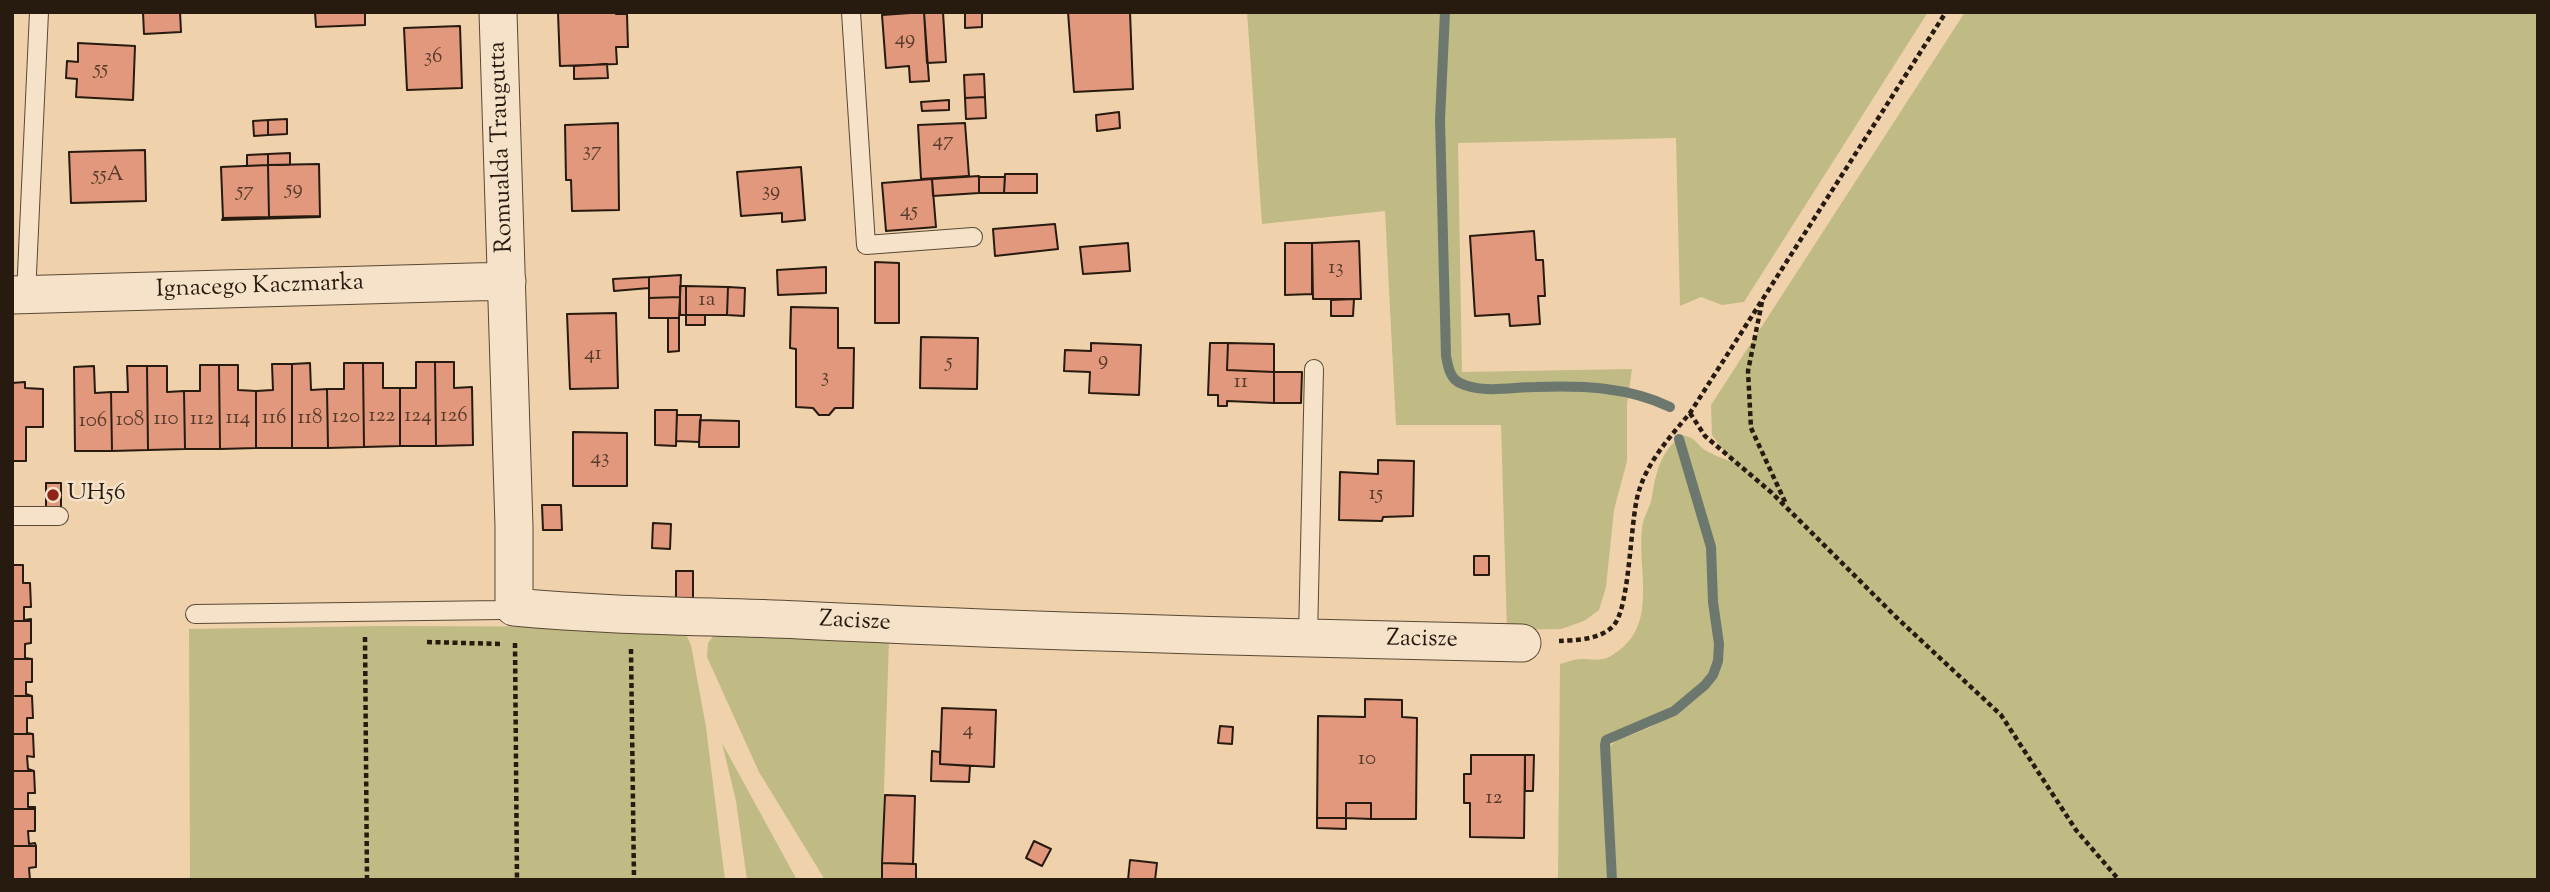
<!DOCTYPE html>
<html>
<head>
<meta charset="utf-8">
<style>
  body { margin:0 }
  #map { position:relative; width:2550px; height:892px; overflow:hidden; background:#efd2ac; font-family:"Sorts Mill Goudy",serif }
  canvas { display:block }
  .frame { position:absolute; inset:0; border:14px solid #271a0f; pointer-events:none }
</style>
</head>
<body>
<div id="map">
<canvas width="2550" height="892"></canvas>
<div class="frame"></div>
</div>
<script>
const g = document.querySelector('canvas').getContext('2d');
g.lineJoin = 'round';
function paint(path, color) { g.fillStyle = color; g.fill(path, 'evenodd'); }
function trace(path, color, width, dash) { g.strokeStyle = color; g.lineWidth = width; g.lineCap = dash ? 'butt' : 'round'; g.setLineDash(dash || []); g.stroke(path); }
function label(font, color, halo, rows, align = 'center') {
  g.font = font + ' "Sorts Mill Goudy",serif'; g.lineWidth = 5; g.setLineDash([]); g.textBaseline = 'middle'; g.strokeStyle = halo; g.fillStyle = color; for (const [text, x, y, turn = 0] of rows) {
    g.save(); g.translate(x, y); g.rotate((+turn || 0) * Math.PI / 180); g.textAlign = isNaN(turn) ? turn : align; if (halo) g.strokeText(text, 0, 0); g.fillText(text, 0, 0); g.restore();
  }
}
const green = new Path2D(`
  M1247 12H1928L1744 302 1722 305 1701 297 1680 306 1676 138 1458 143 1462 372 1632 369 1627 404V461L1614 510 1606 587 1599 610 1584 621 1561 629 1507 630 1501 425H1396L1385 211 1262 224Z
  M1965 12H2538V880H1617L1609 808V747L1616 741 1651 727 1688 705 1706 689 1717 676 1722 661 1723 642 1716 603 1714 547 1681 435C1696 437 1695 443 1705 450 1713 455 1724 459 1732 462L1712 435 1711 405Z
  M1677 440C1685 476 1703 510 1707 548 1710 565 1708 583 1710 601 1713 627 1723 654 1705 678 1682 710 1636 725 1601 739L1608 880H1558L1560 664C1567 662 1574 659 1581 659 1589 659 1599 661 1607 658 1661 631 1637 575 1642 528 1643 517 1650 508 1652 497 1655 477 1660 453 1677 440Z
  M379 626 660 627 685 632 691 645 706 727 725 880H190L189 629Z
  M724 634 889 641 881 880H825L759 772 707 657 708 643 714 635Z
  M722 743 797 880H747L736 801Z`);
const stream = new Path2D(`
  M1445 12 1440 120 1446 356C1448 366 1450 379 1460 383 1482 394 1512 387 1536 387 1580 385 1629 387 1670 407
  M1612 880 1605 745 1606 740 1674 711 1705 685 1713 675 1718 661 1719 644 1713 602 1711 547 1679 439`);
const building = new Path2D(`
  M143 12H180L181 32 144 34Z
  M315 12H365V25L316 27Z
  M616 12V14H627L628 47H616L617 64 560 66 558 13Z
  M924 12 929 81 910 82 909 66 886 68 882 15Z
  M924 12H943L946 62 927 63Z
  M965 12H982V27L965 28Z
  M1068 12H1130L1133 89 1074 92Z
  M460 26 462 88 407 90 404 28Z
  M78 43 135 46 133 100 76 97 77 79 66 78 67 61 78 62Z
  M607 64 608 78 574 79V66Z
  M984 74 985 97 965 98 964 75Z
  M985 97 986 118 966 119 965 98Z
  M949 100V110L922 111 921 102Z
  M1119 112 1120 128 1097 131 1096 115Z
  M287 119V134L268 135V120Z
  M268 120V135L254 136 253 121Z
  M618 123 619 210 572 211 571 180H566L565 125Z
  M965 123 969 176 921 179 918 125Z
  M145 150 146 201 71 203 69 152Z
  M290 153V165H268V154Z
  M268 154V165L247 166V155Z
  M319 164 320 216 269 217 268 165Z
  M268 165 269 217 223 218 221 167Z
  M801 167 805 220 782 222V213L741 216 737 172Z
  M1005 174H1037V193H1004Z
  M979 176V193L933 196 932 179Z
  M979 177H1005L1004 193H979Z
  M932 179 936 227 886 231 882 183Z
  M320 216V217L222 220 223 218Z
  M1055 224 1058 249 995 256 993 229Z
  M1534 231 1536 260H1543L1545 296H1538L1540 324 1510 326 1509 314 1475 316 1470 236Z
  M1359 241 1361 299H1313L1312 243Z
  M1128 243 1130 271 1083 274 1080 247Z
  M1285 243H1312V294L1285 295Z
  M875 262 899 263V323H875Z
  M826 267V293L778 295 777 270Z
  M681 275 680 297 649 298V277Z
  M649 277V288L614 291 613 279Z
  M680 286H686V315H680Z
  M686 286 728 287 727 315H686Z
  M728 287 745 288 744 316 727 315Z
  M680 297 679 318H649V298Z
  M1354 299 1353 316H1331V300Z
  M791 307 838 308V348H854L853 408H835L829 415H819L813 408 796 407V349L790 348Z
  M616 313 618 388 570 389 567 314Z
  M686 315H705V325H686Z
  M668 318H679V351L668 352Z
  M921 337 978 338 977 389 920 388Z
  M1091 343 1141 345 1139 395 1089 393 1090 372 1064 371 1065 350 1091 351Z
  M1210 343H1228L1227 370 1274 372V403L1227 401V406H1218V395H1208Z
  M1228 343 1274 344V372L1227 370Z
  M416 362H435L436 446H400V388H416Z
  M435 362H454V388L472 387 473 445 436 446Z
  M310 363 311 390 327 389 328 448H292V364Z
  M344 363H363L364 447 328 448 327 389H344Z
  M363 363H383V388H400V446L364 447Z
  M272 364H292V448H256V391L273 390Z
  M200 365H219L220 449H185L184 391H200Z
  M219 365H238V390L256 391V448L220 449Z
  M94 366 95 393 111 392 112 451H75L74 367Z
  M127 366H147L148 450 112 451 111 392H128Z
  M147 366H167V392L184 391 185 449 148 450Z
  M1274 372H1302L1301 403H1274Z
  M25 382V388L43 389V427H26V461H12V383Z
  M655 410H677L676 446 655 445Z
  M677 415H701L699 442 676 441Z
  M700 420 739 421V447H699Z
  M573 432 627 433V486H573Z
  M1378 460 1414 461 1413 516 1383 517 1382 521 1339 520 1340 472 1378 474Z
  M46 483H61V507H46Z
  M542 505H561L562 530H543Z
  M653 523 671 524 670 549 652 548Z
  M1474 556H1489V575H1474Z
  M12 565H23V583H30L31 607H24V620L31 619V621H12Z
  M676 571H693V599L676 598Z
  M12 621H31V643L25 644V658L32 659H12Z
  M12 659H32V682H26V694L32 696H12Z
  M12 696H32L33 718H27V733L33 734H12Z
  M1365 699 1402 700V717L1417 718 1416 819H1371V803H1346V818H1317L1318 716 1365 717Z
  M942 708 996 710 994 767 940 764Z
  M1220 726 1233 727 1232 744 1218 743Z
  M12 734H33L34 757 27 756 28 769 34 771H12Z
  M932 751 940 752V764L970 766 969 782 931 781Z
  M1471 755H1525L1524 838 1470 837V803H1464V774H1471Z
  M1525 755H1534L1533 791H1525Z
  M12 771H34L35 793H28V807H35V809H12Z
  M885 795 915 796 913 864 882 863Z
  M1346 803H1371V819L1346 818Z
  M12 809H35V831H28L29 844 35 843 36 846H12Z
  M1317 818H1346V829L1317 828Z
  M1034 841 1051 849 1042 866 1026 858Z
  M12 846H36V867L29 868 30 880H12Z
  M1130 860 1157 863 1155 880H1128Z
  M882 863 916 864V880H882Z`);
const path = new Path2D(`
  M1762 302 1748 371 1751 428 1786 504
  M1690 413 1705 436 1772 493 1896 617 2001 715 2076 830 2119 880
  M365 637 367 880
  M1559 641C1576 640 1601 640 1614 625 1630 605 1630 524 1638 494 1647 462 1669 438 1690 413L1946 12
  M427 642 502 644
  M515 643 517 880
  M631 649 634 880`);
const service = new Path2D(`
  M851 12 866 245 973 237
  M26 295 39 12
  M12 516H59
  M195 614 502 610 514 607
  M1308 638 1314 369`);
const minor = new Path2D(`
  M498 12 514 527V607C609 616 704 616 799 620 1040 632 1281 638 1522 643
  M12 295 507 281`);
const markers = [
  [53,495,7,"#8f2418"]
];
const numberNames = [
  ["49",905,40],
  ["36",433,58],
  ["55",101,70],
  ["47",943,142],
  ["37",592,152],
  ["55A",108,176],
  ["59",294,190],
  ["57",245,192],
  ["39",771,192],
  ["45",909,212],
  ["13",1336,269],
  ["1a",707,301],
  ["41",593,355],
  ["9",1103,361],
  ["5",949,363],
  ["3",825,378],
  ["11",1241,383],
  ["122",382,417],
  ["124",418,417],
  ["126",454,417],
  ["120",346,418],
  ["114",238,419],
  ["116",274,419],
  ["118",310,419],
  ["110",166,420],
  ["112",202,420],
  ["108",130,421],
  ["106",93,422],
  ["43",600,459],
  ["15",1376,495],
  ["4",968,731],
  ["10",1367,760],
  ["12",1494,799]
];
const streetNames = [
  ["Romualda Traugutta",503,147,-92],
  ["Ignacego Kaczmarka",260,288,-2],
  ["Zacisze",855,623,3],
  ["Zacisze",1422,641,1]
];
const poiNames = [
  ["UH56",67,495]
];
paint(green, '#c0ba84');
trace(stream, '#6c786e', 10);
paint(building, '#e2987d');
trace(building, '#271a0f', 2);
trace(service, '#594836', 20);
trace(minor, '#594836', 39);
trace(path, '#271a0f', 4.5, [5, 3.5]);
trace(service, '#f5e2c9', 18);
trace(minor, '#f5e2c9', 37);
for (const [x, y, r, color] of markers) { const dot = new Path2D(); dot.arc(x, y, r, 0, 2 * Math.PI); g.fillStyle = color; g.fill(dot); trace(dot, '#f5e2c9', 2.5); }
label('21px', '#563a2a', null, numberNames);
label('24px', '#271a0f', '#f5e2c9', streetNames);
label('24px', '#271a0f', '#f5e2c9', poiNames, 'left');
</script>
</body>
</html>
